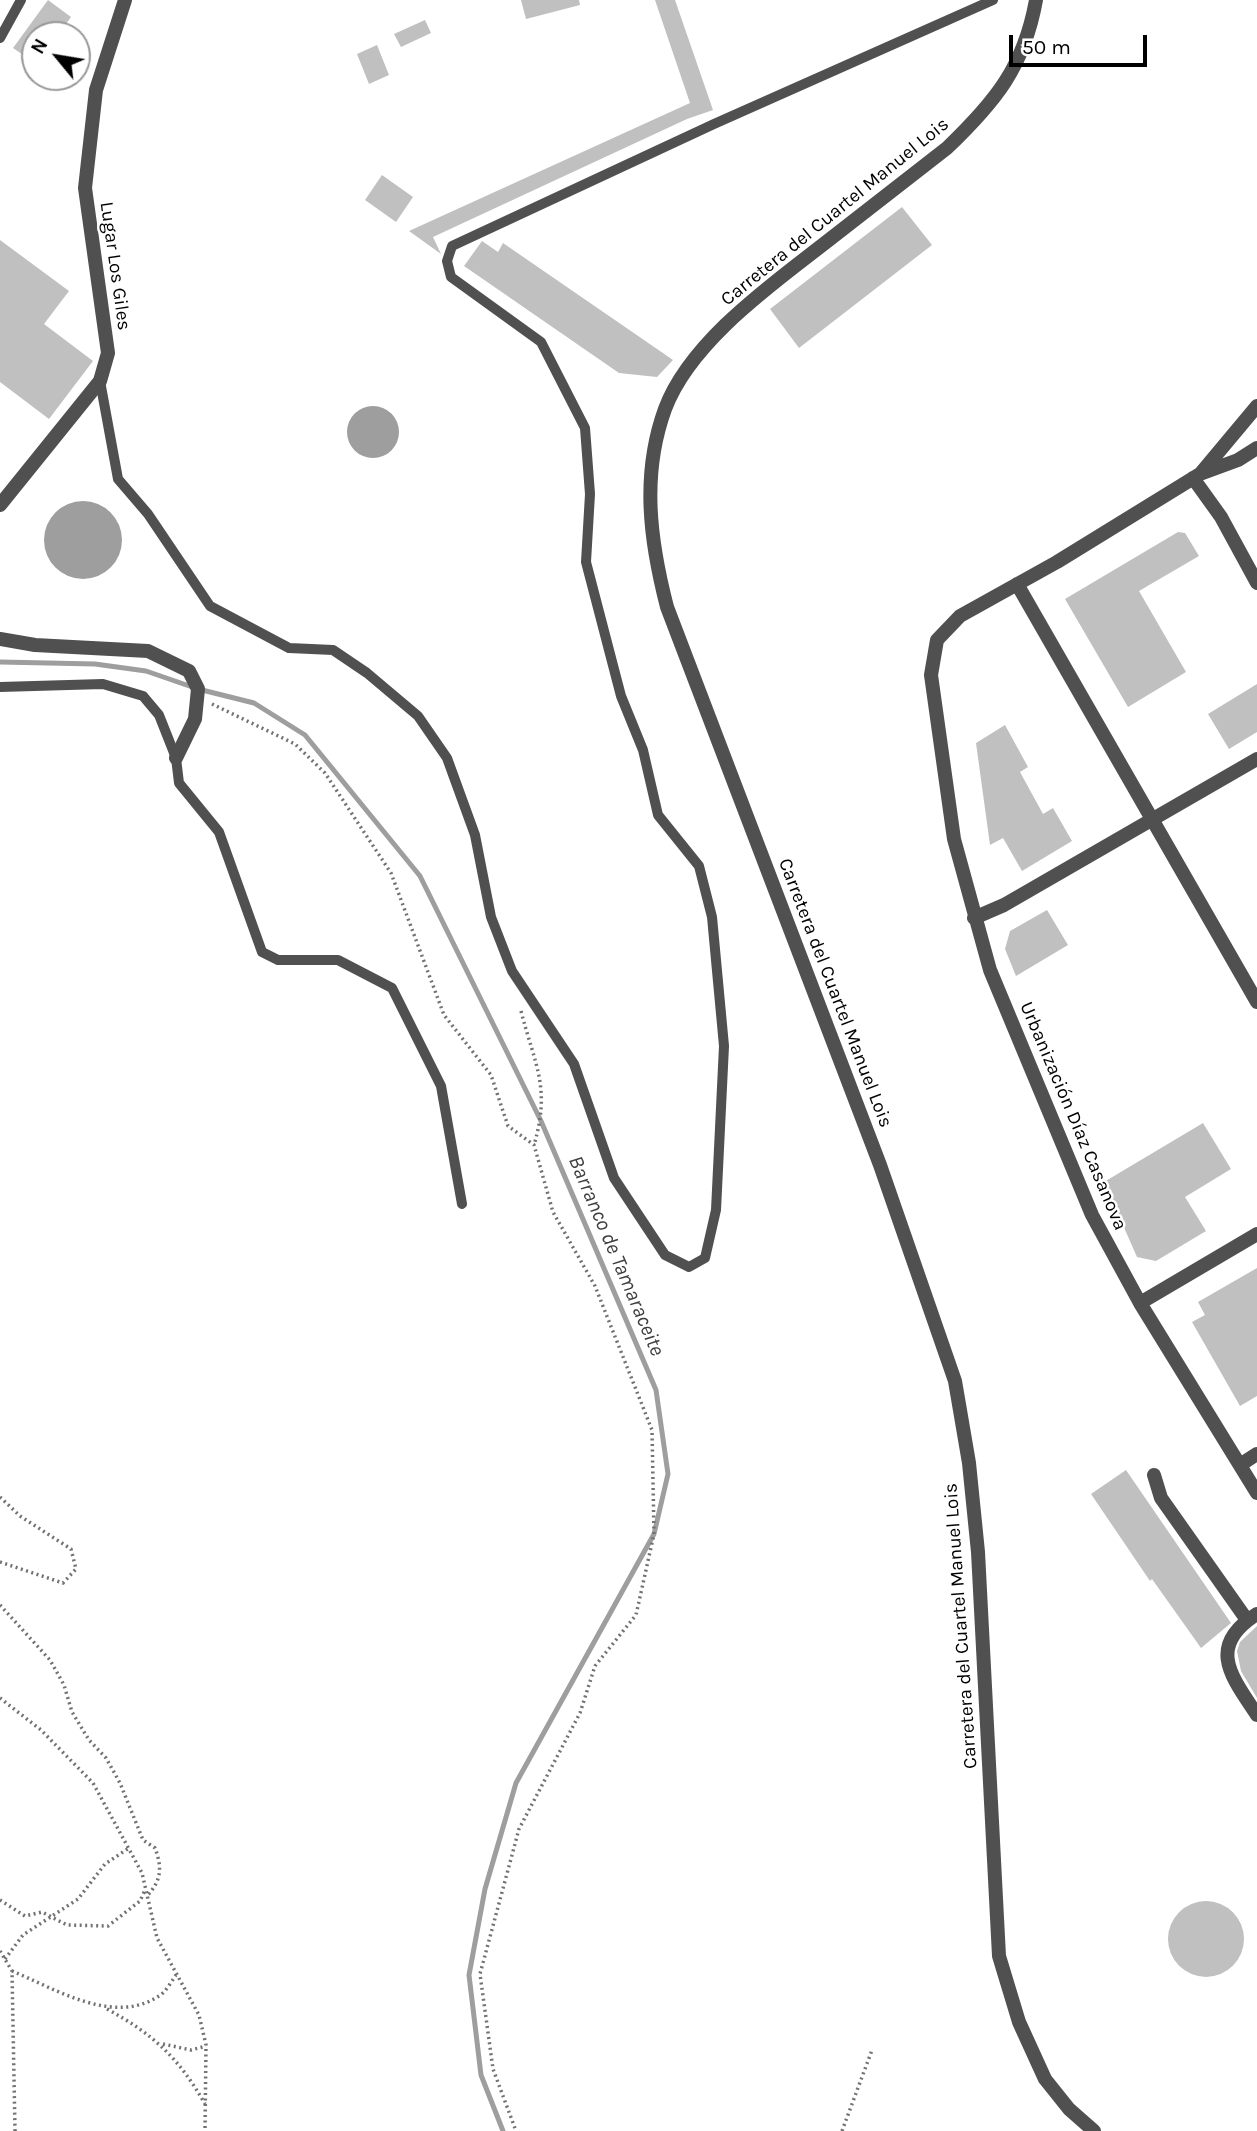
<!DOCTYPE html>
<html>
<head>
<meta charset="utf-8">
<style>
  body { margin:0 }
  #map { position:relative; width:1257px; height:2131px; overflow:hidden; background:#fff; font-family:Karla,sans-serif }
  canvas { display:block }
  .north { position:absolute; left:21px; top:21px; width:70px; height:70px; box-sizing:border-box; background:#fff; border:2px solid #999; border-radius:50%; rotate:300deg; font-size:19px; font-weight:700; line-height:28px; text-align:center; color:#000 }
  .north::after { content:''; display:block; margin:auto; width:24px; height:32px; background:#000; clip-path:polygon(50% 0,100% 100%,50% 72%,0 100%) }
  .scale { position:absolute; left:1009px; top:35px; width:138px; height:32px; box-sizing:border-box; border:4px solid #000; border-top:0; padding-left:9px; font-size:21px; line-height:24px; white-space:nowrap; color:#000; -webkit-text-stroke:5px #fff; paint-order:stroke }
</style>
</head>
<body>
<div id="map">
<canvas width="1257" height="2131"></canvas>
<div class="north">N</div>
<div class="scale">50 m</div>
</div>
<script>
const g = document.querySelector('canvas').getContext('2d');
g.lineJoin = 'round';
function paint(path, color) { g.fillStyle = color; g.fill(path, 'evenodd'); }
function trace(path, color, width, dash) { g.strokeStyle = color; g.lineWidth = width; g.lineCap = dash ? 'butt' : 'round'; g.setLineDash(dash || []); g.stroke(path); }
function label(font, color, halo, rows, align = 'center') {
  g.font = font + ' Karla,sans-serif'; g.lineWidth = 5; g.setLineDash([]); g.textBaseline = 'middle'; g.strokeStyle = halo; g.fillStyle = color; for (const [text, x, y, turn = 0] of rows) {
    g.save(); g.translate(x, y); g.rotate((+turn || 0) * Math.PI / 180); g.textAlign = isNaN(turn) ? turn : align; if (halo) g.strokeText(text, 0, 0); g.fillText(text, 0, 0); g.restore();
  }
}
const water = new Path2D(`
  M347 432a26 26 0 1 1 52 0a26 26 0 1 1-52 0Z
  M44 540a39 39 0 1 1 78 0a39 39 0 1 1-78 0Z`);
const stream = new Path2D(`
  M0 662 95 664 146 671 198 689 254 703 305 735 420 876 541 1121 656 1390 668 1474 654 1534 516 1783 485 1889 469 1975 481 2075 503 2131`);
const building = new Path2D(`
  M48 0 71 17 58 35H35V63L13 48Z
  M521 0H579L580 5 526 19Z
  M655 0H675L713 110 687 119 433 237 441 254 409 231 690 103Z
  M425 20 431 33 401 47 394 34Z
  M377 45 389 75 369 84 357 54Z
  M382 175 413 197 396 222 365 200Z
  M902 207 932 245 799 348 770 309Z
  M0 240 69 291 44 324 93 361 49 419 0 382Z
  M482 241 498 252 503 243 673 360 657 377 619 373 464 266Z
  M1178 532 1185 533 1199 556 1139 591 1186 672 1128 707 1065 599Z
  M1257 684V732L1229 749 1208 714Z
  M1005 725 1028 767 1020 772 1043 814 1053 808 1072 841 1022 871 1003 838 990 845 976 743Z
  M1047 910 1068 945 1016 976 1005 949 1010 931Z
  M1203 1123 1231 1169 1185 1197 1206 1231 1156 1261 1137 1257 1104 1182Z
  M1257 1268V1396L1240 1406 1192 1322 1205 1315 1198 1302Z
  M1126 1470 1231 1623 1201 1648 1152 1579 1150 1581 1091 1494Z
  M1257 1626V1698L1241 1671 1237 1651 1240 1642Z
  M1168 1939a38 38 0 1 1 76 0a38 38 0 1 1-76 0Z`);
const path = new Path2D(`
  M212 704 295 744 325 773 391 873 444 1015 491 1075 508 1126 534 1145 553 1212 595 1286 652 1430 654 1534 636 1615 595 1666 580 1713 519 1829 480 1974 493 2069 516 2131
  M521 1011C535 1066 551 1087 534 1145
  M0 1497 20 1516 71 1549 76 1569 63 1583 0 1562
  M0 1605 50 1660 64 1685 72 1712 89 1740 106 1758 120 1783 143 1840 155 1848C162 1867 162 1880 147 1896
  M0 1698 41 1730 93 1783 142 1873 157 1938 199 2015 206 2045 205 2131
  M0 1900 25 1916 42 1912 67 1925 108 1926 140 1901 145 1890
  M0 1951 12 1971 15 2131
  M5 1959 23 1935 78 1899 105 1864 129 1848
  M12 1971C56 1989 113 2026 159 1996 166 1992 171 1982 176 1975
  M107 2009C153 2034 179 2058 205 2104
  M163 2044 191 2050 206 2046
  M842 2131 872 2050`);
const service = new Path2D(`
  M0 38 21 0
  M100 381 118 479 148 514 210 606 289 648 333 650 367 673 418 716 447 758 475 835 491 917 512 971 574 1064 614 1178 665 1255 689 1267 705 1258 716 1210 724 1046 712 917 699 866 658 815 643 750 621 696 586 562 590 494 585 428 541 342 451 277 447 261 452 246 714 124 993 0
  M0 687 103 684 143 696 159 715 176 758 179 783 219 832 262 952 278 960H338L392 988 441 1086 462 1204`);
const minor = new Path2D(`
  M1036 0C1024 67 995 102 947 148 906 180 866 211 825 243 771 285 690 342 665 409 641 475 650 541 667 607L880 1165 955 1381 969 1463 978 1552 999 1956 1019 2022 1045 2079 1069 2109 1094 2131
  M1257 448 1238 460 1200 474 1057 562 960 616 937 640 931 675 954 839 990 970 1092 1215 1140 1303 1257 1493
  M1201 473 1257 406
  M1193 478 1221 517 1257 583
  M0 505 100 381 108 353 85 188 96 90 125 0
  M1017 584 1257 1002
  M0 639 35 645 148 651 189 671 198 689 195 719 176 758
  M974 918 1004 905 1257 759
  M1140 1303 1257 1234
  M1240 1465 1257 1454
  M1154 1475 1161 1498 1247 1620
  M1257 1614C1206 1646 1231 1676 1257 1715`);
const streetNames = [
  ["Carretera del Cuartel Manuel Lois",835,212,-39],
  ["Lugar Los Giles",115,266,82],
  ["Carretera del Cuartel Manuel Lois",835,993,69],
  ["Urbanización Díaz Casanova",1073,1116,67],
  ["Carretera del Cuartel Manuel Lois",961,1626,-94]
];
const waterNames = [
  ["Barranco de Tamaraceite",616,1256,67]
];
paint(water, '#9e9e9e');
trace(stream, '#9e9e9e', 5);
paint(building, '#c0c0c0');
trace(path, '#727272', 3.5, [2, 3.5]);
trace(service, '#505050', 10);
trace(minor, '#505050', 14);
label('19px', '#000', '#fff', streetNames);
label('italic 21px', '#3f3f3f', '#fff', waterNames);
</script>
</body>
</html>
